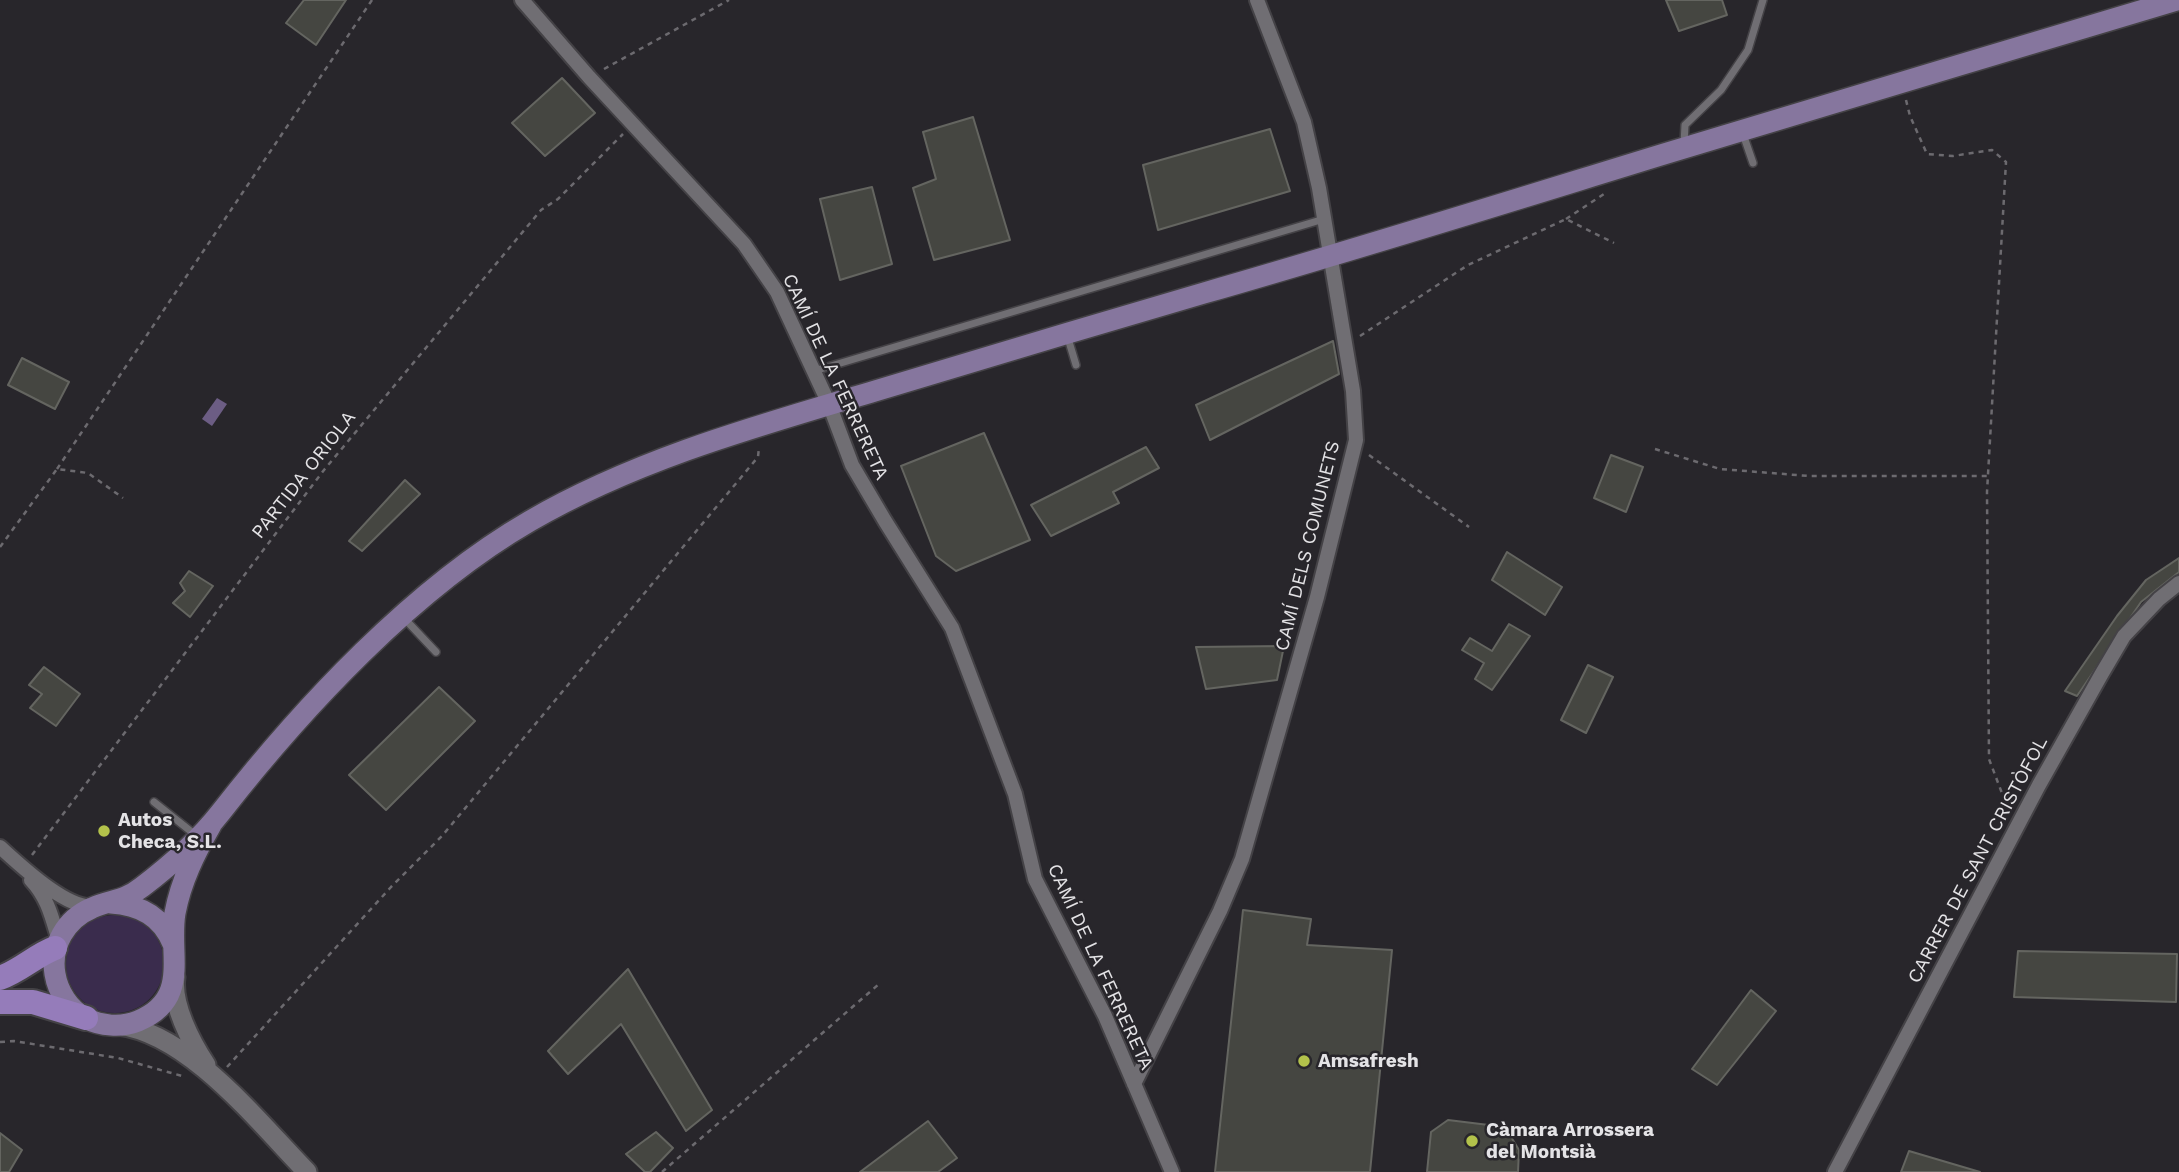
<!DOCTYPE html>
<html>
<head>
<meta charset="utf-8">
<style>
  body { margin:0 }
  canvas { display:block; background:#28262b }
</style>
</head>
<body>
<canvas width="2179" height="1172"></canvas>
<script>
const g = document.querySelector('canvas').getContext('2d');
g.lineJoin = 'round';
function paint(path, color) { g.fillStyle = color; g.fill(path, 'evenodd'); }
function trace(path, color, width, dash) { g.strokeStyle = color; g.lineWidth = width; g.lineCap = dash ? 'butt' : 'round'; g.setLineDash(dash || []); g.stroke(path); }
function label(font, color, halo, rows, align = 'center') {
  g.font = font + ' "Work Sans",sans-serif'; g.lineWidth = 5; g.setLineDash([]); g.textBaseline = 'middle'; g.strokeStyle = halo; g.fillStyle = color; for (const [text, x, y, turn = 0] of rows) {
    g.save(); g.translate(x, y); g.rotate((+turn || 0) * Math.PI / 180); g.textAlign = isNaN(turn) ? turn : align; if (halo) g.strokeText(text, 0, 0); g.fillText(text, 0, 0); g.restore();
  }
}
const green = new Path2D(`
  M66 964a49 49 0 1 1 98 0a49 49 0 1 1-98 0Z`);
const water = new Path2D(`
  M217 398 227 404 212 426 202 419Z`);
const building = new Path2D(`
  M304 0H346L316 45 286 23Z
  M1666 0H1722L1727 15 1679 31Z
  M562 78 595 113 545 156 512 123Z
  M973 117 1010 240 934 260 913 188 936 179 923 132Z
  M1270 129 1290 191 1158 230 1143 165Z
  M872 187 892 264 840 280 820 199Z
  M1333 341 1339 374 1210 440 1196 405Z
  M22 358 69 382 55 409 8 385Z
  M984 433 1030 540 956 571 936 556 901 466Z
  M1146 447 1159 468 1113 492 1119 503 1051 536 1031 505Z
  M1611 455 1643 467 1626 512 1594 498Z
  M405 480 420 494 362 551 349 541Z
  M1507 552 1562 587 1545 615 1492 580Z
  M2179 558V572L2141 602 2077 696 2065 691 2117 616 2146 580Z
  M189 571 213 586 190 617 173 603 185 591 180 583Z
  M1509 624 1530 636 1492 690 1475 679 1484 663 1462 650 1470 638 1492 651Z
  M1284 646 1277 680 1206 689 1196 647Z
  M1588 665 1613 677 1586 733 1561 720Z
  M44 667 80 694 56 726 30 708 42 694 29 685Z
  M439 687 475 721 386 810 349 775Z
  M1243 910 1311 919 1307 945 1392 950 1370 1172H1215Z
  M2018 951 2177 954 2176 1002 2014 997Z
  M628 969 712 1110 686 1131 621 1024 568 1074 548 1051Z
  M1751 990 1776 1011 1717 1085 1692 1069Z
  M1448 1120 1505 1127 1519 1150 1518 1172H1427L1431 1132Z
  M928 1121 957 1158 938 1172H860Z
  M656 1132 673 1148 650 1172H645L626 1154Z
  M0 1133 22 1150 9 1172H0Z
  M1909 1151 1980 1172H1901Z`);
const path = new Path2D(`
  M604 69 729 0
  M1906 100 1910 116 1927 154 1953 156 1992 150 2006 162 1987 492 1989 759 2008 809
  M1566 219 1607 192
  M1360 336 1468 265 1566 219 1614 243
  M1655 449 1720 469 1809 476H1988
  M1369 455 1469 527
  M57 469 372 0
  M0 547 57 469 88 473 123 498
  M32 855 324 470 541 210 558 199 623 134
  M0 1042 14 1041 118 1058 182 1076
  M227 1067 391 887 442 836 758 457 759 447
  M662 1172 879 984`);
const lane = new Path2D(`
  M1743 134 1753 163
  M1684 144 1685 125 1721 90 1748 50 1763 0
  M1067 335 1076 365
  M814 371 1324 219
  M403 617 436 652
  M154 802 198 837`);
const street = new Path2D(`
  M522 0 589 77 744 244 777 292 829 404 852 465 885 521 952 628 1015 794 1035 879 1105 1016 1172 1172
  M0 847C20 865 68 911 95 906
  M31 880C48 898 52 918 59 941
  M1134 1084 1220 911 1242 859 1317 597 1356 440 1353 391 1319 188 1304 122 1257 0
  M1835 1172 2039 785 2101 675 2124 636 2159 599 2179 583`);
const secondary = new Path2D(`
  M175 977C171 1004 191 1042 206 1065
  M118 1025C189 1033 259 1123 307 1172`);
const primary = new Path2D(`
  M211 825C195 853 181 881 175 913 168 955 191 999 138 1021 121 1028 101 1026 85 1018 69 1009 58 992 55 974 50 946 66 919 92 908 112 899 123 902 142 887 171 865 199 840 221 812 303 707 414 588 530 521 637 459 757 426 875 391 985 358 1094 325 1204 293 1358 249 1511 201 1664 154 1835 101 2006 52 2177 0
  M111 903C140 905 162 916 173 944`);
const highway = new Path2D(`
  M0 978C20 971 36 955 55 948
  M0 1002H33L86 1018`);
const markers = [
  [104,831,7,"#b3c24b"],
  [1304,1061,7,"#b3c24b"],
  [1472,1141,7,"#b3c24b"]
];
const streetNames = [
  ["CAMÍ DE LA FERRERETA",835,377,65],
  ["PARTIDA ORIOLA",304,475,-52],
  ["CAMÍ DELS COMUNETS",1308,546,-76],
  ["CARRER DE SANT CRISTÒFOL",1978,860,-62],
  ["CAMÍ DE LA FERRERETA",1100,967,65]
];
const poiNames = [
  ["Autos",118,820],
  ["Checa, S.L.",118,842],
  ["Amsafresh",1318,1061],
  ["Càmara Arrossera",1486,1130],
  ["del Montsià",1486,1152]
];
paint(green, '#3a2c4d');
paint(water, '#6c5d84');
paint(building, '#454641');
trace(building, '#646560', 2);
trace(lane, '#444246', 10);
trace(street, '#444246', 18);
trace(secondary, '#444246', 23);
trace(primary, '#444246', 24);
trace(highway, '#444246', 28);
trace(path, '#6c6a6f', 2.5, [5, 5]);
trace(lane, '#706e73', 7);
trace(street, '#706e73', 14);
trace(secondary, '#706e73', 19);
trace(primary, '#86769e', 21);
trace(highway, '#957cba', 24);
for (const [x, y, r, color] of markers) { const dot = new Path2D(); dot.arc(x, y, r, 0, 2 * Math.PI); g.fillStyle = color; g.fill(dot); trace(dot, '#28262b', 2.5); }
label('19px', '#e4e3e6', '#28262b', streetNames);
label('bold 19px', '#e4e3e6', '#28262b', poiNames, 'left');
</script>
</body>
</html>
